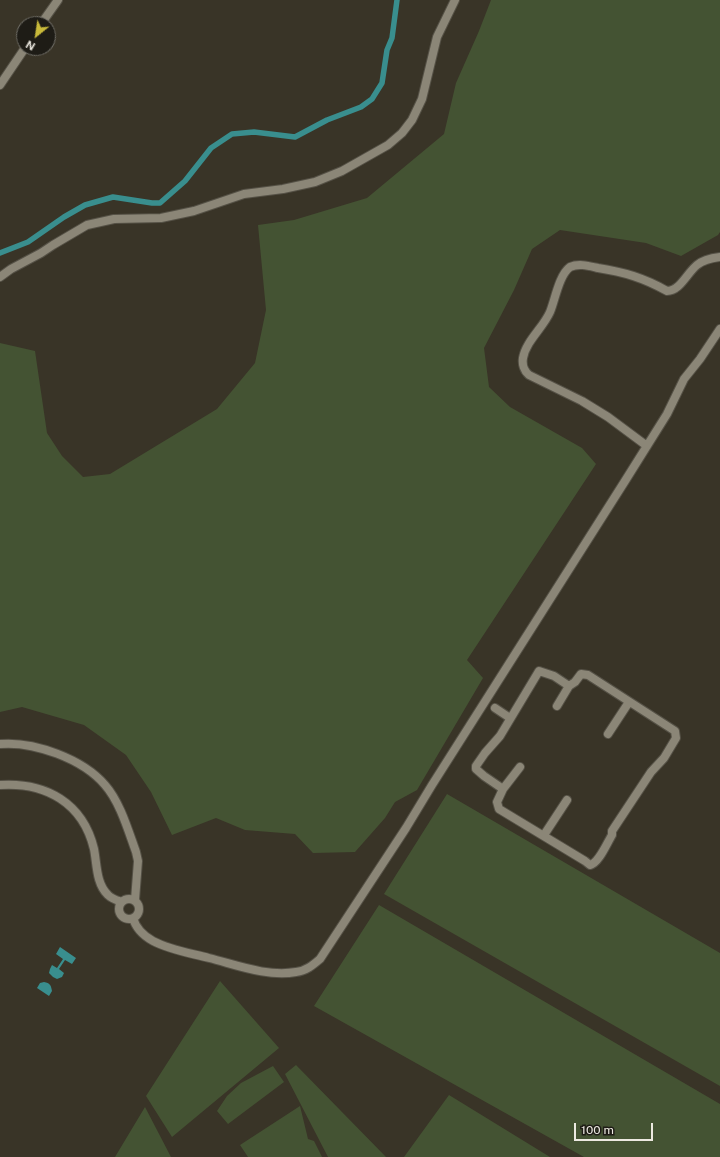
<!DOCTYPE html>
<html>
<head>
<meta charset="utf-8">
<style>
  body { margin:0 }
  #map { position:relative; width:720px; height:1157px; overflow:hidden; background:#393427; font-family:"Public Sans",sans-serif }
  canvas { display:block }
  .north { position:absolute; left:16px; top:16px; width:40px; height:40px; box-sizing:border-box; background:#1e1c16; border:1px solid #706e67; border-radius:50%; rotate:210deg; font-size:11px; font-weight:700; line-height:16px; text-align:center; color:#ece9e1 }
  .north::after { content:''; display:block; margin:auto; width:14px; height:18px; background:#c9ba3a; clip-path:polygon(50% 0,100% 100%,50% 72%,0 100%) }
  .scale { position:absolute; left:574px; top:1123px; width:79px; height:18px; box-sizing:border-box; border:2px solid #ece9e1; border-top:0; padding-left:5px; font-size:12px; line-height:14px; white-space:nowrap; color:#ece9e1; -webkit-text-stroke:3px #1e1c16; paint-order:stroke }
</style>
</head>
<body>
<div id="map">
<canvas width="720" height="1157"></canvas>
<div class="north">N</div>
<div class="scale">100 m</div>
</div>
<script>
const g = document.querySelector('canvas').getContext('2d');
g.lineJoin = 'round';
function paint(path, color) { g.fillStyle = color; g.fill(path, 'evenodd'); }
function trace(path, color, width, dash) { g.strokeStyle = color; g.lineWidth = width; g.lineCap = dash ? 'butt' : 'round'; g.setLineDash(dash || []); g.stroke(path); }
const green = new Path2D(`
  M491 0H720V232L718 235 681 256 646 243 560 230 532 249 514 290 484 348 489 387 510 407 582 448 596 464 467 660 483 678 417 790 395 802 385 818 355 852 313 853 295 834 245 830 216 818 172 835 151 792 126 755 84 725 22 707 0 712V343L35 351 47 433 62 456 83 477 110 474 217 409 255 363 266 310 258 225 294 220 367 198 444 134 456 83 479 31Z
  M447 794 720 953V1086L384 894Z
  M379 905 720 1104V1157H584L314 1006Z
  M220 981 279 1048 172 1137 146 1096Z
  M296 1065 386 1157H328L285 1074Z
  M273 1066 284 1082 228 1124 217 1111 227 1096 241 1083Z
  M449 1095 550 1157H404Z
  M300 1106 308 1139 314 1141 322 1157H248L240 1145Z
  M145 1107 171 1157H115Z`);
const water = new Path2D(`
  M60 947 76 958 72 964 65 960 59 969 64 973 62 977 57 979 53 977 49 973 50 969 52 965 57 968 63 959 56 954Z
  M44 982C50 983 51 985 52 991L49 996 37 988 40 983Z`);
const canal = new Path2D(`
  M0 253 28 242 64 217 85 205 113 197 152 203H160L185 181 211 148 232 134 254 132 295 137 327 120 361 107 372 99 382 83 387 50 392 38 397 0`);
const minor = new Path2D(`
  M41 24 58 0
  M0 85 25 48
  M0 277 11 269 41 253 53 245 87 225 114 219 161 218 194 211 244 194 283 189 315 182 342 171 388 145 402 133 412 120 422 99 437 37 455 0
  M647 446 608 417 582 401 529 375C524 371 522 364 523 358 526 341 543 328 550 312 555 300 559 275 570 267 579 263 589 266 598 268 624 272 644 278 667 291 680 291 687 273 697 265 703 260 712 258 720 257
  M539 671 554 676 569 686 575 682 581 674 588 675 675 731 676 738 664 758 651 772 612 831V835C607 843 599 863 590 865L585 861 499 809 497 802 503 789 484 776 476 769V766L485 753 500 736Z
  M557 706 569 686
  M495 708 510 718
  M608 734 629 702
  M0 744C34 741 83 759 105 785 120 802 128 830 136 852L138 861 135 900
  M0 785C46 782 83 803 94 849 97 864 96 884 108 895 112 899 116 900 122 902
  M503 789 520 767
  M544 835 567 800
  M119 909a10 10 0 1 1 20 0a10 10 0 1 1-20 0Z
  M133 918C136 929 144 936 153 941 170 950 190 953 209 958 237 965 267 977 296 972 306 971 313 965 320 959L406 828 432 785 625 481 667 414 684 379 700 359 720 329`);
paint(green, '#445333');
paint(water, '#398e8e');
trace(canal, '#398e8e', 5.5);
trace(minor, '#555146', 10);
trace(minor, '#8b8677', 8);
</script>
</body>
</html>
